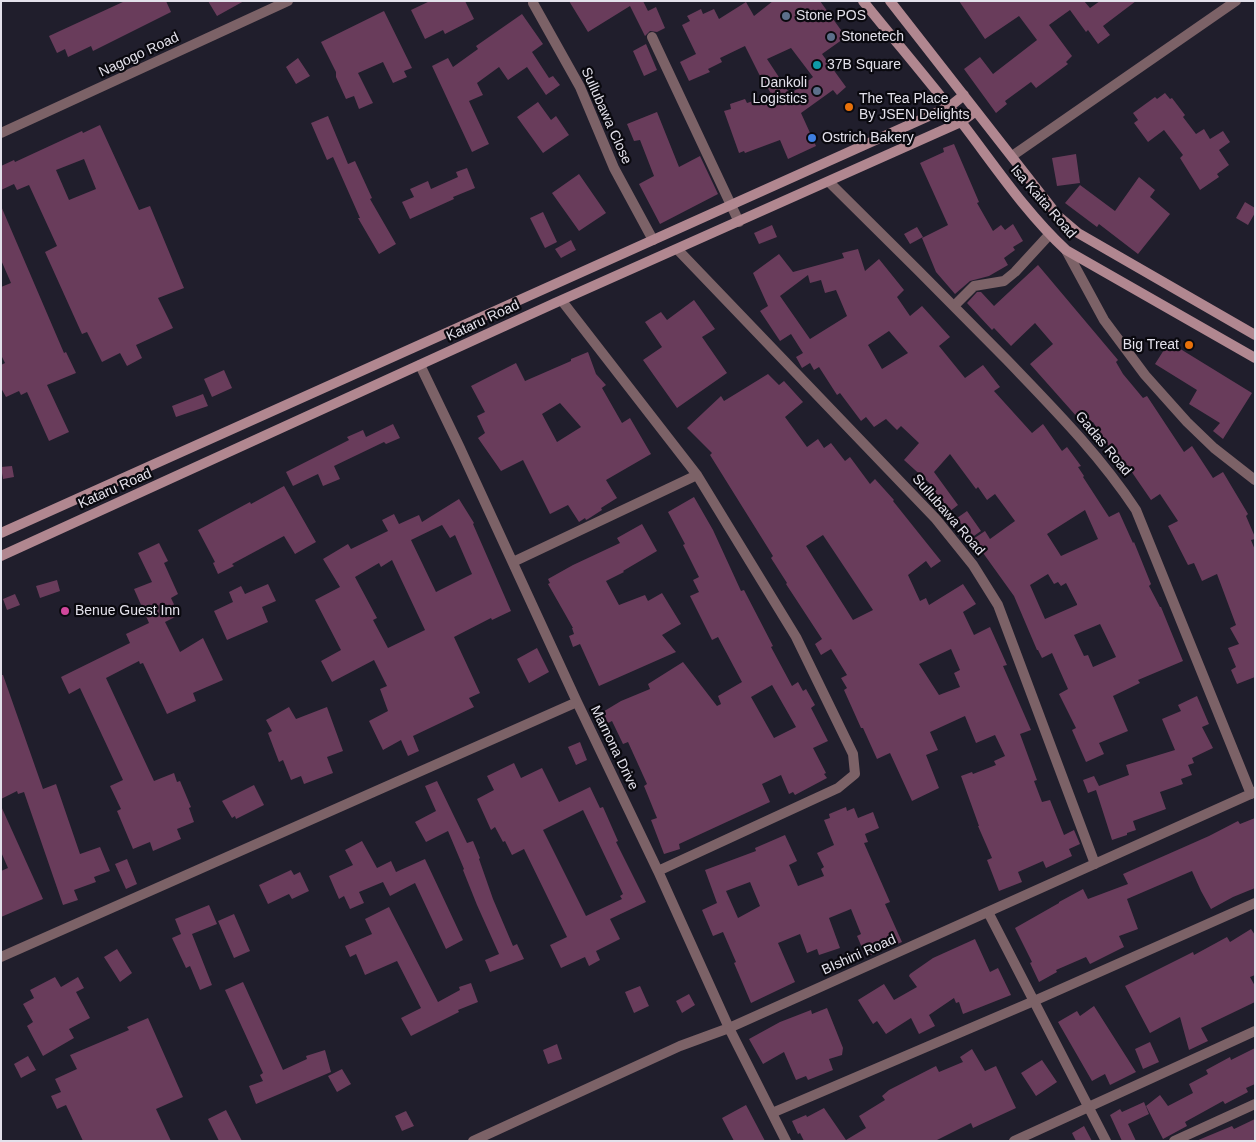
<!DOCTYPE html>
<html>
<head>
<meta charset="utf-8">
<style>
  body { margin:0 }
  #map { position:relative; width:1256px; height:1142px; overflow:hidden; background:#201e2c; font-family:Arial,sans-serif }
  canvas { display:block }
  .frame { position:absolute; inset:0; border:2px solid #e3e1eb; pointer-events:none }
</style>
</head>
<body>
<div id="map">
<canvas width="1256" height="1142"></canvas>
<div class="frame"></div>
</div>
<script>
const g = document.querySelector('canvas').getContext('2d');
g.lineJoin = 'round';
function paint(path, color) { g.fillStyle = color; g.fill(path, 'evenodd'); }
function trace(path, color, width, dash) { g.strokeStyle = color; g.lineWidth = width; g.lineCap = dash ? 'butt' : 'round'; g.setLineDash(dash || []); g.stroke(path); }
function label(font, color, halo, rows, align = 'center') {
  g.font = font + ' Arial,sans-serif'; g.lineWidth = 4.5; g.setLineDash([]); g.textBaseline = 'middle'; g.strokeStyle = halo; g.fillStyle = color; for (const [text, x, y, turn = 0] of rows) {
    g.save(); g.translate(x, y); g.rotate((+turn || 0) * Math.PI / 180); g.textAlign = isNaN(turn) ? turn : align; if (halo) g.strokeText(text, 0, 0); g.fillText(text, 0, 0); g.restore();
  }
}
const building = new Path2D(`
  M125 1H166L171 12 93 51 91 46 68 57 65 49 57 53 49 36Z
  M208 1H244L217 16Z
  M430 1H465L474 19 445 34 443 30 425 39 411 10Z
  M569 1H643L648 11 656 7 665 28 657 32 650 31 645 36 630 6 588 32Z
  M773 1H820L846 37 822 54 846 87 837 95 833 90 801 113 816 146 788 159 780 140 745 153 744 151 739 153 724 111 731 109 730 104 745 99 747 103 772 95 759 74 745 46 720 58 722 62 708 69 710 72 689 81 680 62 696 54 682 25 690 21 687 16 701 9 703 14 714 9 719 19 746 2 754 16ZM791 48 813 77 790 94 767 59Z
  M959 1H1084L1090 8 1100 1H1136L1103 26 1110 35 1098 44 1088 30 1086 32 1070 10 1049 25 1072 56 1066 62 1068 64 1036 88 1031 82 1005 101 1007 104 996 113 964 69 980 57 993 74 1037 40 1019 16 985 39Z
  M384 11 412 68 404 71 407 77 393 83 383 62 358 73 373 103 359 109 354 96 346 99 336 77V72L321 42Z
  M522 14 543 44 532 52 549 78 553 76 560 85 546 95 527 67 508 80 499 67 477 83 483 95 469 101 489 144 472 152 432 66 448 58 453 67 478 49 476 46Z
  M646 44 657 70 644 76 633 51Z
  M298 58 310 76 296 84 286 67Z
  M1165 93 1170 99 1172 98 1185 115 1183 117 1196 134 1204 129 1210 139 1223 131 1230 142 1219 150 1229 165 1217 174 1219 177 1200 190 1180 158 1183 155 1164 130 1148 142 1134 123 1138 120 1133 113 1155 97 1157 99Z
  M538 102 551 120 556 116 569 135 543 153 517 117Z
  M657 112 679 167 700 156 718 194 660 224 639 184 654 176 640 140 634 141 627 124Z
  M328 116 348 164 355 161 372 198 370 199 396 244 379 254 358 218H360L333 157 327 160 311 123Z
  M100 125 139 210 150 206 184 288 158 298 173 328 136 345 142 358 127 366 120 353 102 362 87 332 82 334 45 252 57 246 29 185 17 190 14 184 1 190V166L14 160 15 162 82 131 83 133ZM84 159 96 189 69 200 56 170Z
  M954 144 979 202 977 203 993 231 1001 225 1005 230 1013 224 1023 241 1013 247 1015 250 1004 258 1008 265 989 276 970 281 955 294 936 272 922 238 948 225 920 163 944 152 943 148Z
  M1076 154 1080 183 1057 186 1052 158Z
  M467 168 475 188 453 197 454 199 410 219 402 202 414 197 410 189 428 181 431 189 458 177 456 172Z
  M579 174 606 213 579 231 552 193Z
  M1139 177 1155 190 1150 197 1170 214 1138 254 1099 224 1097 227 1065 203 1080 185 1115 211Z
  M1245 202 1255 208V213L1248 225 1236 218Z
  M1 206 64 353 66 352 76 373 47 385 69 432 49 441 27 392 21 395 19 391 6 397 1 388V365L5 363 1 355V287L11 283 1 260Z
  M543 212 557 242 545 248 530 218Z
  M772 225 777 237 759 244 754 233Z
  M917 227 923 237 910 244 904 234Z
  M571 240 576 250 561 258 555 249Z
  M858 249 865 271 879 259 904 290 897 297 910 316 922 306 950 337 939 346 965 378 983 365 1000 387 994 391 1032 433 1043 424 1062 451 1067 447 1081 466 1078 467 1084 476 1083 477 1109 517 1119 512 1133 543 1134 542 1151 584 1149 586 1160 607H1161L1183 661 1138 680 1140 683 1113 696 1128 731 1099 743 1104 754 1086 762 1072 730 1076 728 1059 694 1068 689 1052 653 1042 658 1038 650H1037L1014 596 973 539 985 531 990 539 1015 521 995 494 987 500 978 487 976 489 950 454 934 472 958 505 949 512 933 491 936 489 904 460 919 443 901 426 897 430 886 419 874 427 866 417 861 421 840 393 837 395 819 367 814 370 810 363 802 368 796 357 803 353 791 334 780 341 760 311 768 306 753 273 779 254 793 272 844 258 842 253ZM808 275 810 283 821 280 825 293 836 290 847 316 810 339 780 296ZM889 331 908 353 882 369 868 345ZM1085 510 1098 539 1061 556 1047 534ZM1048 574 1054 584 1058 582 1061 586 1066 583 1077 604V605L1045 619 1030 585ZM1100 624 1116 657 1093 667 1088 655 1084 656 1074 635Z
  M1038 265 1118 360 1116 362 1123 374 1143 398 1147 396 1184 452 1192 446 1213 478 1223 472 1248 514 1246 516 1255 537V539L1251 540 1255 550V677L1237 684 1231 670 1236 667 1228 648 1239 644 1230 628 1236 625 1217 574 1202 581 1194 563 1188 565 1168 526 1178 521 1160 494 1151 500 1129 468 1125 471 1093 422 1091 423 1083 413 1078 418 1030 364 1053 344 1035 323 1011 346 994 328 992 330 967 303 977 292H981L994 306Z
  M694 300 715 329 702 337 727 373 677 408 643 360 662 347 645 322 661 312 667 320Z
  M1169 342 1252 393 1223 439 1213 431 1220 423 1189 404 1197 390 1155 364Z
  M588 352 596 374 606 385 602 388 622 423 630 418 651 454 606 480 617 498 601 508 602 510 588 519 586 520 585 518 579 522 568 505 550 514 523 460 501 471 478 438 485 433 477 416 485 412 471 386 516 363 525 381 571 361V359ZM560 403 581 427 557 442 542 414Z
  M224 370 232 388 212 397 204 379Z
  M768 374 779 385 784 381 803 402 785 417 807 447 818 439 824 448 831 443 845 461 850 457 870 484 875 479 894 500 893 501 941 561 931 568 926 561 908 575 920 601 926 598 929 605 963 584 976 604 963 612 974 635 990 627 1007 665 1003 666 1031 730 1020 734 1037 780 1034 781 1042 802 1050 800 1064 835 1074 830 1080 844 1069 849 1072 856 1046 868 1043 861 1018 872 1022 882 999 891 987 860 992 858 978 826H979L961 776 972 772 973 774 996 765 994 761 1005 756 995 735 976 743 965 716 930 732 938 750 926 755 939 788 912 801 890 753 877 759 863 728H861L844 690 847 688 841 678 847 675 831 649 821 655 815 644 822 639 786 584 787 583 771 558 773 556 710 455 712 453 687 428 721 396 724 401ZM823 535 873 610 853 620 806 546ZM951 649 960 670 954 673 960 687 939 695 919 664Z
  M203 394 208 406 176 417 172 406Z
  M393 424 400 438 386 444 384 442 334 466 340 479 323 486 318 474 293 486 286 472 349 440 347 437 363 430 366 437Z
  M12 466 14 477 3 479 1 467Z
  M284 486 316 542 295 554 284 536 232 564 234 566 218 574 213 563 215 562 198 530 250 502 251 504Z
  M694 497 713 530 741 591 744 590 773 646 771 647 792 686 798 682 803 691 806 689 815 705 811 708 828 741 813 748 826 773 824 774 827 778 795 795 793 792 789 794 781 775 762 784 770 802 679 844 680 849 664 854 651 820 657 818 644 786 647 784 628 742 623 744 612 721 608 723 601 713 621 701 650 689 648 684 683 662 717 706 721 704 718 696 742 682 718 637 712 640 690 596 699 592 693 580 699 577 683 545 685 544 668 512ZM772 685 796 727 774 738 751 697Z
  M459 499 474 523 473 524 511 611 492 620 491 618 454 637 480 693 469 698 474 707 413 736 419 751 408 756 401 740 383 750 369 721 388 711 380 689 387 686 374 660 332 682 321 661 341 650 315 600 340 587 323 559 348 544 351 549 388 531 382 520 394 514 399 524 419 515 422 522ZM442 525 450 538 455 535 472 574 436 592 411 540ZM392 560 425 630 388 648 373 620 377 618 355 577 379 563 381 567Z
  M967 511 981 531 971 538 957 518Z
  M642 524 657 551 623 571 624 572 606 581 619 605 645 595 648 601 662 593 681 624 662 635 676 652 599 686 580 644 573 647 569 636 574 634 572 628H573L548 584 550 583 548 579 573 565 620 543 617 538Z
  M159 543 168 561 164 563 178 594 171 598 179 615 165 622 180 652 203 638 223 680 193 693 196 701 167 714 143 663 140 664 139 661 106 678 154 781 174 773 177 782 180 781 191 807 189 808 194 822 177 829 181 839 153 851 150 842 133 849 117 811 121 809 110 786 123 780 80 688 69 694 61 677 130 643 126 634 149 623 134 589 152 582 138 553Z
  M57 580 60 591 40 598 36 586Z
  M268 584 276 601 262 607 268 622 227 640 214 611 233 602 229 592 241 586 245 594Z
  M15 594 20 605 7 610 3 599Z
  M537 648 549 672 529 683 517 659Z
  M1 675H3L43 789 56 784 80 854 100 847 110 871 94 877 96 882 74 890 78 900 63 905 24 792 18 794 17 791 1 799Z
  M1197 696 1209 724 1202 727 1213 748 1192 758 1194 763 1188 765 1192 775 1181 779 1183 784 1160 792 1166 809 1133 821 1136 830 1127 833V835L1112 840 1096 790 1088 793 1083 780 1094 776 1099 786 1129 775 1126 765 1175 750 1162 719 1181 711 1178 705Z
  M289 707 296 719 327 707 343 751 327 757 333 773 304 784 301 776 291 780 283 760 279 762 268 733 272 731 266 720Z
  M580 742 587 760 576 765 568 747Z
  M514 763 521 778 542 768 559 802 590 787 600 808 603 807 618 841 616 842 646 902 610 919 620 939 596 951 600 960 589 966 585 957 561 968 550 945 567 937 524 849 512 855 505 841 503 842 495 827 491 830 477 799 494 790 487 776ZM583 810 623 894 620 896 622 899 586 916 543 830Z
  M437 781 467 843 473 841 480 858 479 859 493 899 513 946 517 944 524 959 490 972 485 960 499 954 477 905 463 870 464 869 448 831 426 842 415 822 436 811 425 786Z
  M254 785 264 805 236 819 235 816 232 818 222 801Z
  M1 806 43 899 1 917V871L8 868 1 852Z
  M846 807 847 811 854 808 858 818 873 812 879 828 865 834 868 842 864 843 890 902 885 904 902 942 866 957 857 936 861 934 851 909 829 918 840 948 819 955 817 949 807 953 800 934 778 943 795 982 751 1003 734 963 736 962 723 932 713 936 702 910 717 903 705 870 756 851 755 848 785 835 797 861 789 865 798 886 824 876 821 869 824 867 817 853 834 845 824 820 830 818 829 814ZM750 882 760 906 738 918 726 891Z
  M1255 818V888L1233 897 1211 909 1201 891 1192 871 1127 899 1138 929 1119 936 1124 947 1090 964 1086 957 1056 970 1057 972 1039 982 1030 963 1032 962 1015 928 1059 903V902L1083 889 1088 899 1128 884 1123 874 1209 836 1238 821 1240 824Z
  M362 841 377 868 391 861 396 872 425 859 463 940 446 949 415 883 390 896 383 882 359 892 364 903 350 909 344 896 339 899 329 876 353 865 345 850Z
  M127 859 137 884 126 889 115 864Z
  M291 870 294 875 300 872 309 891 292 899 289 894 268 904 259 885Z
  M209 905 217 924 192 934 212 985 200 990 190 966 186 968 172 938 181 934 175 919Z
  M389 907 438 1002 460 990 459 987 471 983 478 1002 458 1010 459 1012 411 1036 401 1018 421 1008 397 961 365 975 356 954 350 957 345 946 372 934 365 919Z
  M234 914 250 951 234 958 218 921Z
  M1251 929 1255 935V975L1250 977 1255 986V1002L1201 1028 1208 1041 1189 1050 1180 1017 1150 1033 1125 986 1193 952 1194 955 1227 937 1230 942Z
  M975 939 990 972 998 968 1011 995 963 1014 959 1002 956 1003 954 998 929 1015 935 1026 919 1034 911 1018 886 1034 877 1021 873 1024 858 1000 884 984 894 1000 917 987 909 976 910 974 933 958Z
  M117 949 132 973 120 982 104 957Z
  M55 977 61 987 78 977 84 988 76 992 90 1018 69 1029 74 1038 43 1056 27 1026 33 1022 23 1004 34 998 30 990Z
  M243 982 283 1070 307 1059 306 1056 325 1050 331 1072 256 1104 249 1086 263 1081 260 1075 263 1073 225 990Z
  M640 986 649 1006 634 1013 625 992Z
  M689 994 695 1005 682 1013 676 1001Z
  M1094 1006 1136 1072 1110 1085 1105 1074 1092 1081 1058 1022 1077 1011 1080 1016Z
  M827 1008 843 1048 842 1055 829 1059 833 1070 808 1080 806 1076 796 1080 784 1052 763 1064 749 1039 780 1022 811 1010 812 1014Z
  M148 1018 183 1097 156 1109 171 1141H83L66 1105 57 1109 51 1096 61 1092 55 1079 77 1069 70 1055 129 1030 127 1027Z
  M1150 1042 1159 1062 1143 1069 1135 1049Z
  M557 1044 562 1059 548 1064 543 1050Z
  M1255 1048V1084L1246 1088 1248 1092 1225 1104 1223 1101 1185 1122 1187 1126 1163 1139 1146 1106 1160 1095 1168 1106 1193 1093 1189 1084 1208 1074 1206 1070 1230 1057 1231 1060Z
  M972 1049 985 1071 996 1066 1016 1108 973 1128 971 1123 935 1141H804L800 1133 798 1134 792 1121 806 1115 807 1117 824 1108 846 1140 866 1128 859 1116 885 1100 882 1096 889 1090 936 1066 939 1072 963 1062 960 1057Z
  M28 1056 36 1070 21 1078 14 1064Z
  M1042 1060 1057 1082 1036 1096 1021 1073Z
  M342 1069 351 1084 337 1092 328 1076Z
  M1144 1102 1149 1114 1128 1124 1136 1141H1122L1110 1115 1120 1109 1122 1112Z
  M746 1105 765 1141H734L722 1118Z
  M226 1110 242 1141H219L208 1119Z
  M406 1111 414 1126 402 1131 395 1116Z
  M1255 1119V1141H1196L1232 1126 1234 1129Z
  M1084 1126 1092 1141H1076L1072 1133Z`);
const street = new Path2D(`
  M533 3 580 87 614 168 653 240
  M652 37 739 222
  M1 133 288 1
  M1012 156 1236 1
  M829 182C889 241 948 300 1007 360 1053 408 1099 454 1136 510L1251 794
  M678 250 936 519 973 565 998 605 1095 864
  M1066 250 1104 320 1145 375 1187 422 1214 448 1255 480
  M562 301 697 475 796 637 853 754 855 774 838 788 658 871
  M954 306 974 286 1004 281 1015 272 1049 235
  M420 365 459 446 577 702 658 871 729 1028 786 1141
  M513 562 697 475
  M988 912 1106 1141
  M1 957 577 702
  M772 1113 1034 1001 1255 903
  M473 1141 680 1046 729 1028 1255 792
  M1014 1141 1255 1031
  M1174 1141 1255 1104`);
const secondary = new Path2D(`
  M863 1C896 42 930 82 962 123 995 166 1026 213 1066 250L1255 358
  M890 1 1058 216 1078 233 1255 335
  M1 533 949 107 964 95
  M1 556 555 303 961 122 976 111`);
const markers = [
  [786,16,5,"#5c6f8a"],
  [831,37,5,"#5c6f8a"],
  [817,65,5,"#0f9aa8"],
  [817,91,5,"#5c6f8a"],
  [849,107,5,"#e8710a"],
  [812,138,5,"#3f7fe0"],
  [1189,345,5,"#e8710a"],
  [65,611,5,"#d1479c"]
];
const poiNames = [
  ["Stone POS",796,16],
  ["Stonetech",841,37],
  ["37B Square",827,65],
  ["Dankoli",807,83,"right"],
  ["Logistics",807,99,"right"],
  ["The Tea Place",859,99],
  ["By JSEN Delights",859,115],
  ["Ostrich Bakery",822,138],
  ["Big Treat",1179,345,"right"],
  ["Benue Guest Inn",75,611]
];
const streetNames = [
  ["Nagogo Road",139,55,-25],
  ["Sullubawa Close",606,116,66],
  ["Isa Kaita Road",1043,202,49],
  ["Kataru Road",483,321,-25],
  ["Gadas Road",1103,444,50],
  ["Kataru Road",115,489,-24],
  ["Sullubawa Road",948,515,49],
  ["Marnona Drive",614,748,64],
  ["BIshini Road",859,955,-24]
];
paint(building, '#693c5b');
trace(street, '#7c6267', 10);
trace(secondary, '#b18790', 10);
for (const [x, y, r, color] of markers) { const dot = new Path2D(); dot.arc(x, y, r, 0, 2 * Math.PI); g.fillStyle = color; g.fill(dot); trace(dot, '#0a090f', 2); }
label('14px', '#e3e1eb', '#0a090f', poiNames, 'left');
label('14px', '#e3e1eb', '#0a090f', streetNames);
</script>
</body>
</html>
